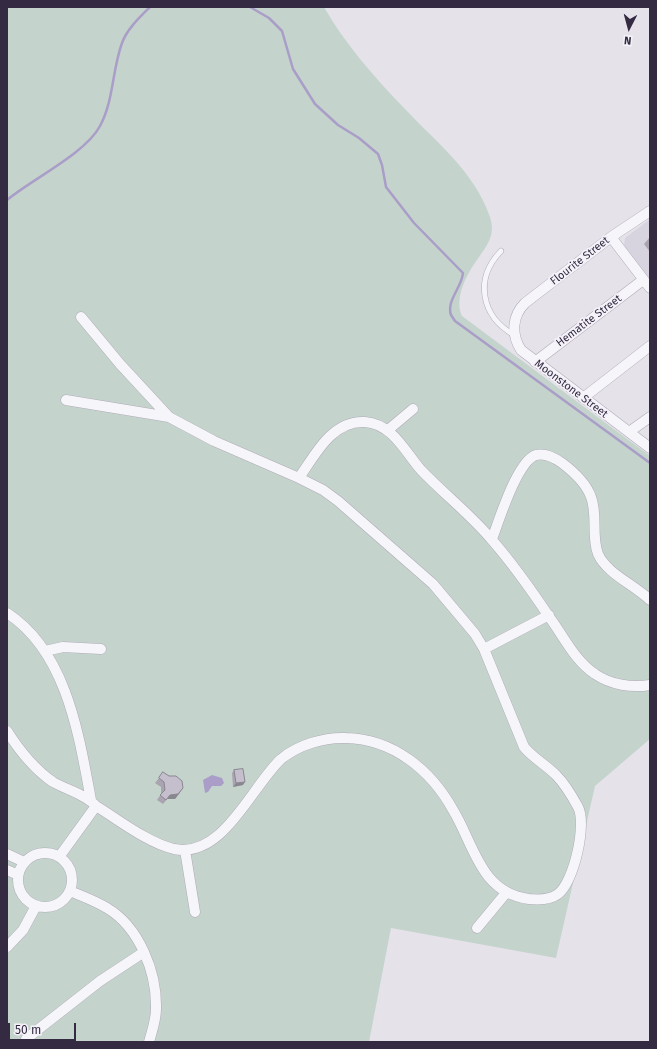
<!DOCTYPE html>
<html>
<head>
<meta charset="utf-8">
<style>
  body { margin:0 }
  #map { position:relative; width:657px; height:1049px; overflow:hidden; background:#e5e2ea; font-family:"Fira Sans",sans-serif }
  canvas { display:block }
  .frame { position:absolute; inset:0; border:8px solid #342a42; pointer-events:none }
  .north { position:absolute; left:609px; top:8px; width:40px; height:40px; -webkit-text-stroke:3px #f4f2f8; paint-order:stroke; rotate:186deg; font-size:11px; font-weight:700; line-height:16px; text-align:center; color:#342a42 }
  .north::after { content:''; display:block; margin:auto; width:14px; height:18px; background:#342a42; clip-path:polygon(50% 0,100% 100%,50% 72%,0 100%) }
  .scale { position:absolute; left:8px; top:1023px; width:68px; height:18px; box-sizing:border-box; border:2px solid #342a42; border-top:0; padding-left:5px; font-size:12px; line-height:14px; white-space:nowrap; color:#342a42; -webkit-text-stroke:3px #f4f2f8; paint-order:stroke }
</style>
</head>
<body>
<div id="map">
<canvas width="657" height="1049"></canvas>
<div class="frame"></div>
<div class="north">N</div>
<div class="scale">50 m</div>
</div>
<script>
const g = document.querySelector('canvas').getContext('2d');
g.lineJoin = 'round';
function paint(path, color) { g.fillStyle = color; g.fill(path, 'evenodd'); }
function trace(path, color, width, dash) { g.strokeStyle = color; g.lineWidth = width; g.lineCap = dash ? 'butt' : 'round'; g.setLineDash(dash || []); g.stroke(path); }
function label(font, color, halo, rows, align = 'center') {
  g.font = font + ' "Fira Sans",sans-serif'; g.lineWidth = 3.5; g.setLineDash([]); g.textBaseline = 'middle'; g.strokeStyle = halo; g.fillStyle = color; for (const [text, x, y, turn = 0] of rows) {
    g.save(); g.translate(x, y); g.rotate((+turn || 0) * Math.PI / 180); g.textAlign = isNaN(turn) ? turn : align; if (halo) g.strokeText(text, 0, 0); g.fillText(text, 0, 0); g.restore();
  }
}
const built = new Path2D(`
  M650 219V280L624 245 625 238Z`);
const green = new Path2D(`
  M7 7H324C345 44 375 78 405 109 437 143 474 171 490 217 496 236 487 245 477 260 466 275 454 299 462 316L650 456V739L595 786 556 958 391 928 369 1042H7Z`);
const water = new Path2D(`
  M212 775 222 778 224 783 221 786H212L208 792 205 793 203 780Z`);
const stream = new Path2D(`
  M250 7 269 18 282 31 293 69 315 104 338 125 359 138 378 154 382 165 386 187 414 223 463 273C462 287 446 301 451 315L455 321 650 463
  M7 200C32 179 85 154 100 126 114 100 112 70 122 43 127 29 140 17 150 7`);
const service = new Path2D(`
  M501 251C474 279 481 316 514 335`);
const minor = new Path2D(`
  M650 211 611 237 525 303C512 316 511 334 521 350L650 448
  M611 237 650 288
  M81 317 120 364 169 417
  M535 362 643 280
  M583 398 650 346
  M388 430 413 409
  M629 432 650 417
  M299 478C315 455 332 420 365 422 393 424 405 452 421 470 444 494 471 515 492 540 513 564 532 591 550 618 564 637 575 661 595 674 611 685 632 688 650 685
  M492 539C499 521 517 461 536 455 545 453 555 458 562 463 574 472 586 483 591 497 598 515 591 536 598 554 607 574 635 585 650 600
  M7 613C67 652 79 736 91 800
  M484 649 549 615
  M45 651 63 647 101 649
  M7 731C19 750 34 769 53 782 67 790 85 794 96 806 119 820 148 843 174 849 223 859 251 787 281 759 298 745 324 737 346 738 393 739 431 770 453 810 474 844 480 893 529 899 539 900 550 900 558 894 574 882 587 824 578 807 572 796 564 783 556 775 546 765 533 758 524 747L484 649 475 634 433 584 338 501 323 490 299 478 214 441 169 417 66 400
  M185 850 195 912
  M18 880a27 27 0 1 1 54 0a27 27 0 1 1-54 0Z
  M7 854 24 862
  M59 857 96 806
  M7 870 18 875
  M70 891C82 896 96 901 107 908 139 927 157 972 156 1009 156 1020 152 1031 149 1042
  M477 928 506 893
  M7 947 23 930 36 906
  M26 1039 100 981 144 952`);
const wall = new Path2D(`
  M650 237V252L644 244Z
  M234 770 243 785 233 787 232 773Z
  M159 778 180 793 175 799H167L163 804 157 800 161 794V787L155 783Z`);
const shadedWall = new Path2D(`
  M245 782 243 785 233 787 236 783Z
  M183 788 175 799H167L163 804 170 795Z`);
const building = new Path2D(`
  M243 769 245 782 236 783 234 770Z
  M163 772 169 776H176L182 781 183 788 178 794 170 795 166 800 160 795 165 790 164 782 159 778Z`);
const streetNames = [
  ["Flourite Street",580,261,-38],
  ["Hematite Street",589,321,-37],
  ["Moonstone Street",571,389,37]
];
paint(built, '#d8d4df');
paint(green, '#c4d4cc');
paint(water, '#aa9ec9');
trace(stream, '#aa9ec9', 2.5);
trace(service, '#b0abb8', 6);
trace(minor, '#b0abb8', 11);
trace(service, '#f6f5f9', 5);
trace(minor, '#f6f5f9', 10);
paint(wall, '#a9a4b0');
paint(shadedWall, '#8a8690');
paint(building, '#c5bfcd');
trace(building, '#8a8690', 1);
label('11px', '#342a42', '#f4f2f8', streetNames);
</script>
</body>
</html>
